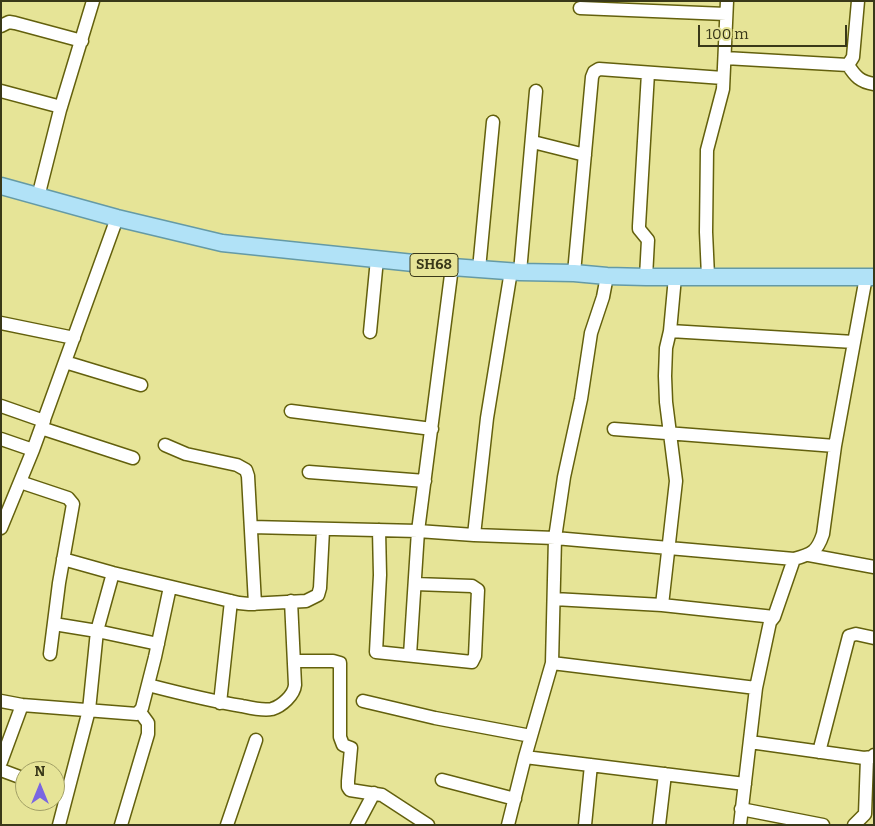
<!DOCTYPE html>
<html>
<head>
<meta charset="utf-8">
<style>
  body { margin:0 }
  #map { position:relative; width:875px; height:826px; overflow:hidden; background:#e6e497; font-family:Bitter,serif }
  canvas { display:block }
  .frame { position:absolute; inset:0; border:2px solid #393819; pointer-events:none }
  .north { position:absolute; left:15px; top:761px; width:50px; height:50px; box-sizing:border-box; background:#e6e497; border:1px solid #a19f65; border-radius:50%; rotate:0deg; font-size:14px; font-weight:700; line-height:20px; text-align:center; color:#393819 }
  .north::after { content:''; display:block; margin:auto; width:18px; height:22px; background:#7a66e1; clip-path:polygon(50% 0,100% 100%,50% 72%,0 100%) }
  .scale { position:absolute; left:698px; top:25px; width:149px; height:22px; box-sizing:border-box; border:2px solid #393819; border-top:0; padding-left:6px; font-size:15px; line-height:18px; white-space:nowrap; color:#393819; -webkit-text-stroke:4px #e6e497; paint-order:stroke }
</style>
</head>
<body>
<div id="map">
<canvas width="875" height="826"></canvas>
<div class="frame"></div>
<div class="north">N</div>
<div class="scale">100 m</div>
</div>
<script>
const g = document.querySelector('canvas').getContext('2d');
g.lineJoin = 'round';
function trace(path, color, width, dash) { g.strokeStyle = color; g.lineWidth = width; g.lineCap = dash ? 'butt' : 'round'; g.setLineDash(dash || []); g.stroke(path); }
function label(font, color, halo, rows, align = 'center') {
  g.font = font + ' Bitter,serif'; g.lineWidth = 4.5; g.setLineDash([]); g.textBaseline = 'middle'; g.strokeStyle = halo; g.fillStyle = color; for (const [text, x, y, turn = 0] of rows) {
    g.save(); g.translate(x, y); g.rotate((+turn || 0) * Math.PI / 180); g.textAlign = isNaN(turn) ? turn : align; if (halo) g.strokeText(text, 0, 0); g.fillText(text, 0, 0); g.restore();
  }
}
const minor = new Path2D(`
  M580 8 726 14
  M1 26 9 22 15 23 82 41
  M725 58 848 65 853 57 858 1
  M848 65C855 76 860 82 874 84
  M1 91 61 107
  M533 142 585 155
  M38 197 60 110 93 1
  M479 269 493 122
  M520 272 536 91
  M574 273 592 77 594 72 599 69 723 78
  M708 276 706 232 707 150 723 89 727 1
  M646 277 648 240 639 229V226L648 73
  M1 323 74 338
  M670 331 854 342
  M370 332 377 259
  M65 362 141 385
  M1 406 44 421
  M291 411 432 429
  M41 428 133 458
  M614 429 835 446
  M1 439 33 450
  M165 445 186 454 237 465 246 470 248 476 255 604
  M309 472 425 481
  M20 482 68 498 73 504 59 583 50 654
  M251 527 418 531 474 535 555 538 794 559
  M1 528 33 450 117 218
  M379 530 380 575 376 652 472 662 475 656 478 590 472 586 415 584
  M474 535 487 418 511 271
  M809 555 874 567
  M63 559 113 573 239 603 249 604 306 601 318 595 320 588 323 530
  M554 599 662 605 774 617
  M662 605 676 481 666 402 665 376 666 348 670 331 675 277
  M54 624 97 631 158 644
  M410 655 418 531 452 267
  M295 661H333L340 663V737L343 745 351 748 348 781V787L350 790 382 795 428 825
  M552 663 756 688
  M148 685C179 693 210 701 242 706 251 708 263 711 272 709 282 706 294 695 295 685L291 601
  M1 701 22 705 137 714 142 708 155 657 170 587
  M363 701 435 718 531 736
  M220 703 231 601
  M750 742 864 758 872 757 874 755
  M819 752 849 636 856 634 874 638
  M525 757 745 784
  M1 762 22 705
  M1 770 25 779
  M442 780 515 799
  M741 809 823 825
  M59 825 89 710 97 631 113 573
  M121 825 148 734V723L140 712
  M227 825 256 740
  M357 825 374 793
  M508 825 525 757 552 663 555 538 564 477 581 399 591 333 603 297 607 276
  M585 825 591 765
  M659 825 665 774
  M740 825 756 688 770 622 774 617 794 559C812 554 817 552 823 534L835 446 866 277
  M854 825 865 814 867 758`);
const major = new Path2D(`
  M1 186 117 218 222 243 452 267 520 272 574 273 607 276 646 277H874`);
const shields = [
  [434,265,48]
];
const shieldNames = [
  ["SH68",434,265]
];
trace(minor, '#63600d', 15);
trace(major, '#659aa5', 19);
trace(minor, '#fff', 12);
trace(major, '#b1e2f7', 16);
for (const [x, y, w] of shields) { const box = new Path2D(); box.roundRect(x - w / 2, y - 11.5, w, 23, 4); g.fillStyle = '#e6e497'; g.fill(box); trace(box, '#393819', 1); }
label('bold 14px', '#393819', null, shieldNames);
</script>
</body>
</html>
